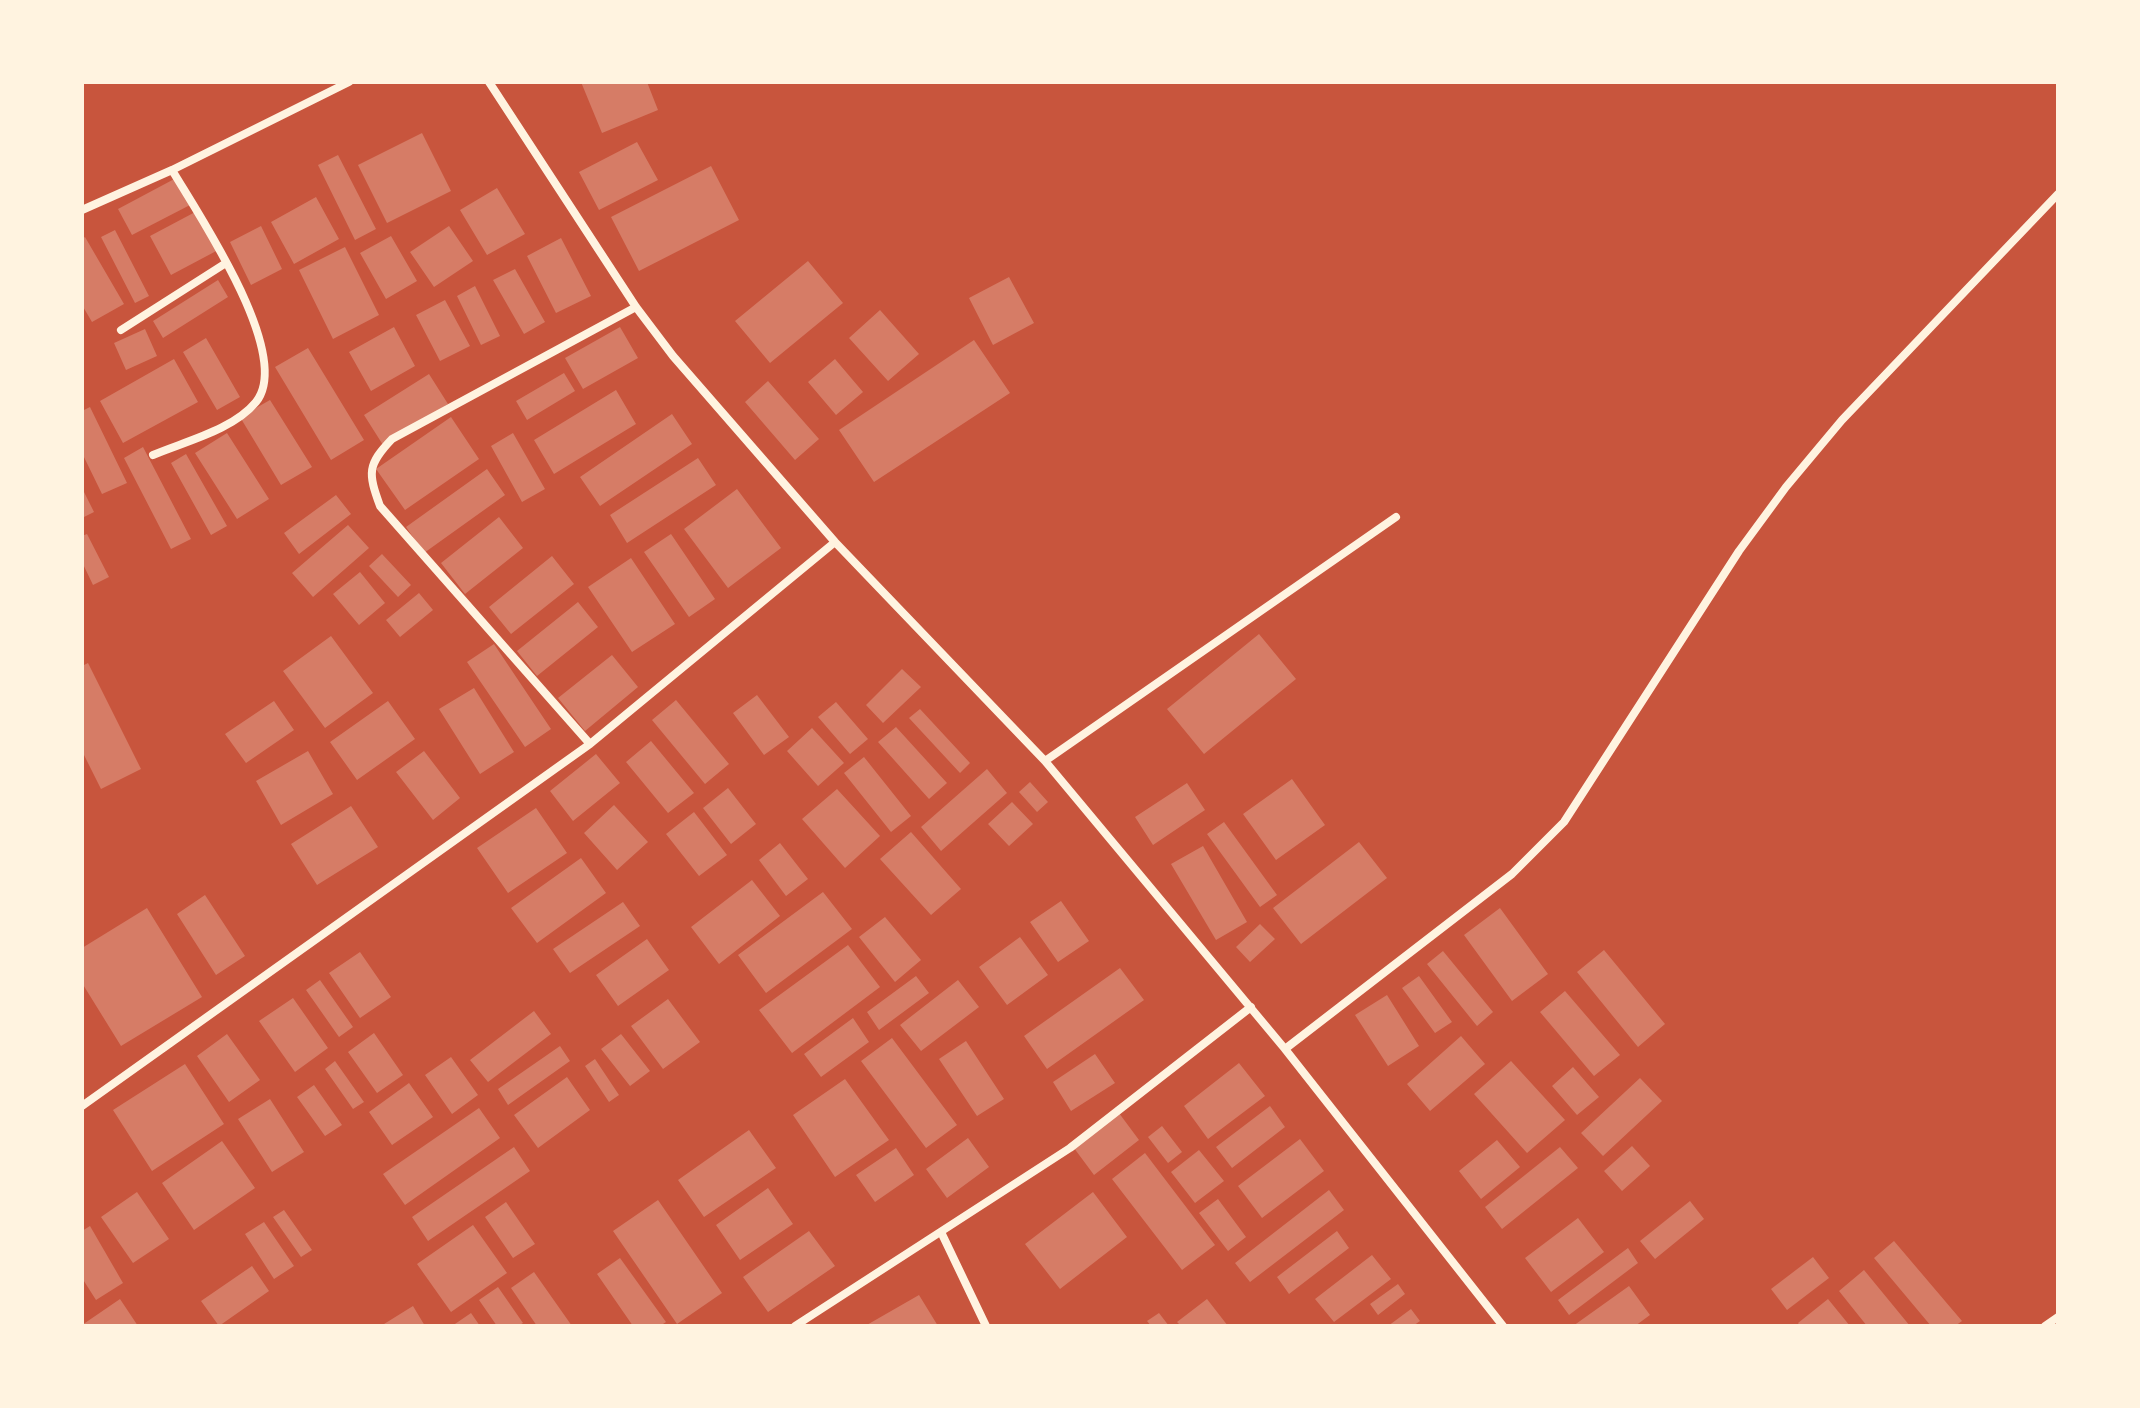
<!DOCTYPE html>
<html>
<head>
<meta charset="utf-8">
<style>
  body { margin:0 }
  #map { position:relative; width:2140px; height:1408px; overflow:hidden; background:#c8553d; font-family:Signika,sans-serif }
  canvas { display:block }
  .frame { position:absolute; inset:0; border:84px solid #fff3e0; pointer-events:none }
</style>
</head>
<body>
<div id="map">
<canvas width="2140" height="1408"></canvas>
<div class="frame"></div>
</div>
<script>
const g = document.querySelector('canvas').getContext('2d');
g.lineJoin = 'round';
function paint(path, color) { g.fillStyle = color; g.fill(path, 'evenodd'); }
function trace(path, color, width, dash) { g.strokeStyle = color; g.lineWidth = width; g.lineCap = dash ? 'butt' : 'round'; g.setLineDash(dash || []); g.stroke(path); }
const building = new Path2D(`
  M581 82H647L658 110 602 133Z
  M422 133 451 191 387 223 358 165Z
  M637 142 658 180 599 210 579 172Z
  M338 155 376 229 355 240 318 165Z
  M711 166 739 220 639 271 611 217Z
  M178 177 192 204 132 235 118 209Z
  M497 188 525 234 487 255 460 210Z
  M316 197 339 239 294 264 271 222Z
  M199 210 220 249 171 275 150 236Z
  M261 226 282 269 251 285 230 242Z
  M449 226 473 261 434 287 410 252Z
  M115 230 149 296 135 303 101 237Z
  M391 236 417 281 386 299 360 253Z
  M85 237 124 304 92 322 82 305V239Z
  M561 238 591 296 556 313 527 256Z
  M345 247 379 315 333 339 299 270Z
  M808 261 843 303 770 363 735 321Z
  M515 269 545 322 524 334 493 280Z
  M1009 277 1034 323 993 345 969 298Z
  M218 280 228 297 163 338 153 321Z
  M475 286 500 336 481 345 457 296Z
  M445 300 470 346 440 361 416 315Z
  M880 310 919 354 888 381 849 338Z
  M394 327 415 366 371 391 349 352Z
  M620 327 638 358 583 389 565 358Z
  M145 329 157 356 126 370 114 343Z
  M206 338 240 397 217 410 183 352Z
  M974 340 1010 393 874 482 839 430Z
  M308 348 364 440 331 460 275 367Z
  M174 359 198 402 123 443 100 401Z
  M835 359 863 392 836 415 808 382Z
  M564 373 575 391 527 420 516 401Z
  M429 374 448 404 383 445 364 415Z
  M768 381 819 439 795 460 745 402Z
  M616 390 636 424 554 474 534 440Z
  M270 400 312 467 281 485 240 417Z
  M90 407 127 483 102 494 82 453V411Z
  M672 414 692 444 600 506 580 477Z
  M451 417 479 459 405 510 376 469Z
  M227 433 269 499 237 519 195 453Z
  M513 433 545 489 522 502 491 446Z
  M143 447 191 539 171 549 124 458Z
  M186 454 227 526 211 535 171 463Z
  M698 458 716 485 627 543 610 515Z
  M487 469 505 495 424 553 406 527Z
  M82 488 94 512 82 518Z
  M737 489 781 548 728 588 684 529Z
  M336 495 351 514 299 554 284 533Z
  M499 517 523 548 465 594 441 563Z
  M348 525 369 548 313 597 292 573Z
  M87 534 109 577 93 585 82 562V536Z
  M671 534 715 599 689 617 644 552Z
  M382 554 411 585 398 597 369 566Z
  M552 556 574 584 511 634 489 607Z
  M631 558 675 624 632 652 588 587Z
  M360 572 385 603 359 625 333 594Z
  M419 593 433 610 400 637 386 620Z
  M578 602 598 627 537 676 517 651Z
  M1259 634 1296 679 1204 754 1167 709Z
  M331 636 373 693 325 728 283 671Z
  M494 644 551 729 525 747 467 662Z
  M612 655 638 687 585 731 558 698Z
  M88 663 141 769 101 789 82 751V666Z
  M902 669 921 687 883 723 866 705Z
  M474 688 514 752 480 774 439 709Z
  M757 695 789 737 764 755 733 713Z
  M676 700 729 764 705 784 652 720Z
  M274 701 294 730 246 763 225 734Z
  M388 701 415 739 357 780 330 742Z
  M836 702 868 739 850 754 818 717Z
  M920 709 970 763 960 773 909 718Z
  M896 727 947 783 929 799 878 742Z
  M812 728 844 763 818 786 787 751Z
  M651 741 694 793 668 813 626 762Z
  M308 751 333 794 281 825 256 781Z
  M424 751 460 798 433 820 396 772Z
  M596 754 620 783 573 821 550 791Z
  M864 757 911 816 891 832 844 773Z
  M987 769 1007 793 941 851 921 827Z
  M1292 779 1325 825 1276 860 1243 814Z
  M1030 782 1048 802 1037 812 1019 792Z
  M1187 783 1205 810 1153 845 1135 817Z
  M728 788 756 824 731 844 703 808Z
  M837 789 880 836 845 868 802 819Z
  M1012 802 1033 824 1009 846 988 824Z
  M614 805 648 842 617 870 584 833Z
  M351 806 378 847 317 885 291 844Z
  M536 808 567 853 508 893 477 848Z
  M694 812 727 855 699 876 666 834Z
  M1224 822 1277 895 1260 907 1207 834Z
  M911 832 961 889 931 915 880 859Z
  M1359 842 1387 878 1301 944 1273 908Z
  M780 843 808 879 786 896 759 860Z
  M1203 846 1247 922 1216 940 1171 864Z
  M581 858 606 893 537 943 511 908Z
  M752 880 780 916 719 964 691 927Z
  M823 892 852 929 766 993 738 955Z
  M205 895 245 956 216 975 177 914Z
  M1061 901 1089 941 1058 962 1030 922Z
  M623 902 640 926 570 973 553 949Z
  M147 908 202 997 121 1046 82 983V948Z
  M1500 908 1548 974 1512 1001 1464 935Z
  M885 917 921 960 895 982 859 937Z
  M1260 924 1275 939 1250 962 1236 947Z
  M1020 937 1048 975 1007 1005 979 967Z
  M647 939 669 970 618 1006 596 975Z
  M848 945 880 987 792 1053 759 1010Z
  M1604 950 1665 1024 1638 1047 1577 972Z
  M1443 951 1493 1012 1477 1026 1427 964Z
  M360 952 391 997 360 1018 329 973Z
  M1120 968 1144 1000 1047 1069 1024 1036Z
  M916 976 929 993 879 1030 867 1012Z
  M1419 976 1452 1022 1435 1033 1402 988Z
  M320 980 353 1027 339 1037 306 990Z
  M958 980 979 1007 921 1051 900 1025Z
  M1565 991 1620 1055 1594 1076 1540 1012Z
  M1387 995 1419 1046 1388 1066 1355 1015Z
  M293 998 328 1048 295 1072 259 1021Z
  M668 999 700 1042 663 1069 631 1026Z
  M534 1011 551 1034 488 1082 470 1060Z
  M853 1018 869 1042 821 1077 804 1054Z
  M374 1033 403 1075 377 1093 348 1052Z
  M227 1034 260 1080 229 1102 197 1056Z
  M621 1034 650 1071 630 1086 601 1049Z
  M1461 1036 1485 1064 1430 1111 1407 1084Z
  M892 1038 957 1125 926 1148 861 1061Z
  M966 1041 1004 1099 977 1116 939 1059Z
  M560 1046 570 1061 508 1105 498 1089Z
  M1095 1054 1115 1083 1071 1111 1053 1082Z
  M451 1057 478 1095 452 1114 425 1075Z
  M595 1059 619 1095 609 1102 585 1066Z
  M335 1061 364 1102 353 1109 325 1069Z
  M1511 1061 1565 1120 1527 1153 1474 1094Z
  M1239 1063 1265 1096 1208 1139 1184 1106Z
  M185 1064 224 1124 152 1171 113 1110Z
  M1573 1067 1599 1097 1577 1115 1552 1086Z
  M567 1077 590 1110 538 1148 514 1115Z
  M1640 1078 1662 1101 1603 1156 1581 1133Z
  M845 1079 889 1140 835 1177 793 1115Z
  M409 1083 433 1117 392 1145 369 1112Z
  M314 1085 342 1125 325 1136 297 1097Z
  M270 1099 304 1152 272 1172 238 1119Z
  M1270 1106 1285 1127 1232 1168 1216 1147Z
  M479 1108 500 1138 405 1205 383 1174Z
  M1116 1109 1139 1140 1094 1175 1071 1144Z
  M1162 1126 1182 1152 1168 1163 1148 1137Z
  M749 1130 776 1168 704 1217 678 1180Z
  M968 1138 989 1167 947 1198 926 1169Z
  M1300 1139 1324 1171 1262 1218 1238 1186Z
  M1497 1140 1520 1167 1481 1199 1459 1171Z
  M222 1141 255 1188 194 1230 162 1183Z
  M1632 1146 1650 1166 1622 1191 1604 1171Z
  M514 1147 530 1171 428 1241 412 1217Z
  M1560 1147 1578 1168 1502 1229 1485 1207Z
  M896 1148 914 1175 875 1202 856 1175Z
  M1199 1150 1224 1181 1195 1203 1171 1172Z
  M1145 1153 1215 1245 1182 1270 1112 1179Z
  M768 1188 793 1224 740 1260 716 1225Z
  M1329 1190 1344 1210 1250 1282 1235 1263Z
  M137 1192 169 1239 133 1263 101 1217Z
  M1093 1192 1127 1237 1060 1289 1025 1244Z
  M1218 1199 1246 1237 1228 1251 1199 1213Z
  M658 1200 722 1293 677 1324 613 1231Z
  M1690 1201 1704 1219 1655 1259 1640 1241Z
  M506 1202 535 1244 513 1258 485 1217Z
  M284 1210 312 1250 301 1257 273 1217Z
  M1578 1218 1604 1252 1551 1292 1525 1258Z
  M264 1222 294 1266 274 1279 245 1234Z
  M473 1225 507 1273 451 1312 417 1264Z
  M90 1226 123 1283 96 1300 82 1278V1231Z
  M809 1231 835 1266 768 1312 743 1277Z
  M1337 1231 1349 1248 1289 1294 1277 1277Z
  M1894 1241 1962 1321 1955 1326H1931L1874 1258Z
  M1628 1248 1638 1263 1569 1315 1558 1300Z
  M1372 1255 1391 1279 1334 1322 1315 1299Z
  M1813 1257 1829 1278 1787 1310 1771 1289Z
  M620 1258 666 1322 660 1326H633L597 1274Z
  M252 1266 269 1291 219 1326 201 1301Z
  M1864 1270 1910 1326H1867L1839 1291Z
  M534 1272 572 1326H537L511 1288Z
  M1398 1284 1405 1294 1378 1315 1370 1304Z
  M1629 1286 1650 1315 1635 1326H1573Z
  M498 1287 523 1323 518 1326H497L479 1300Z
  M919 1295 938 1326H865Z
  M120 1299 138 1326H82V1325Z
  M1207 1299 1228 1326H1181L1177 1322Z
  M1828 1299 1850 1326H1800L1798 1323Z
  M413 1306 425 1326H386L384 1324Z
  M1411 1309 1420 1321 1413 1326H1388Z
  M471 1313 480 1326H452Z
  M1159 1313 1169 1326H1151L1147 1321Z`);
const minor = new Path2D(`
  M489 82 636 307 673 356 835 542 1045 761 1285 1049 1503 1326
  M82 210 172 170 349 82
  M121 330 226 263
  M153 455C186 441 233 430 256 402 294 355 198 214 172 170
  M590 744 380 506C368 473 367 465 392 439L636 307
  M1045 761 1396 517
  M1285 1049 1512 874 1564 822 1739 551 1786 487 1842 420 2058 194
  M82 1106 590 744 835 542
  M941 1232 986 1326
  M795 1326 1070 1148 1251 1007
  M2045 1326 2058 1317`);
paint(building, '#d67c66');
trace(minor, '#fff3e0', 8);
</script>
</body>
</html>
